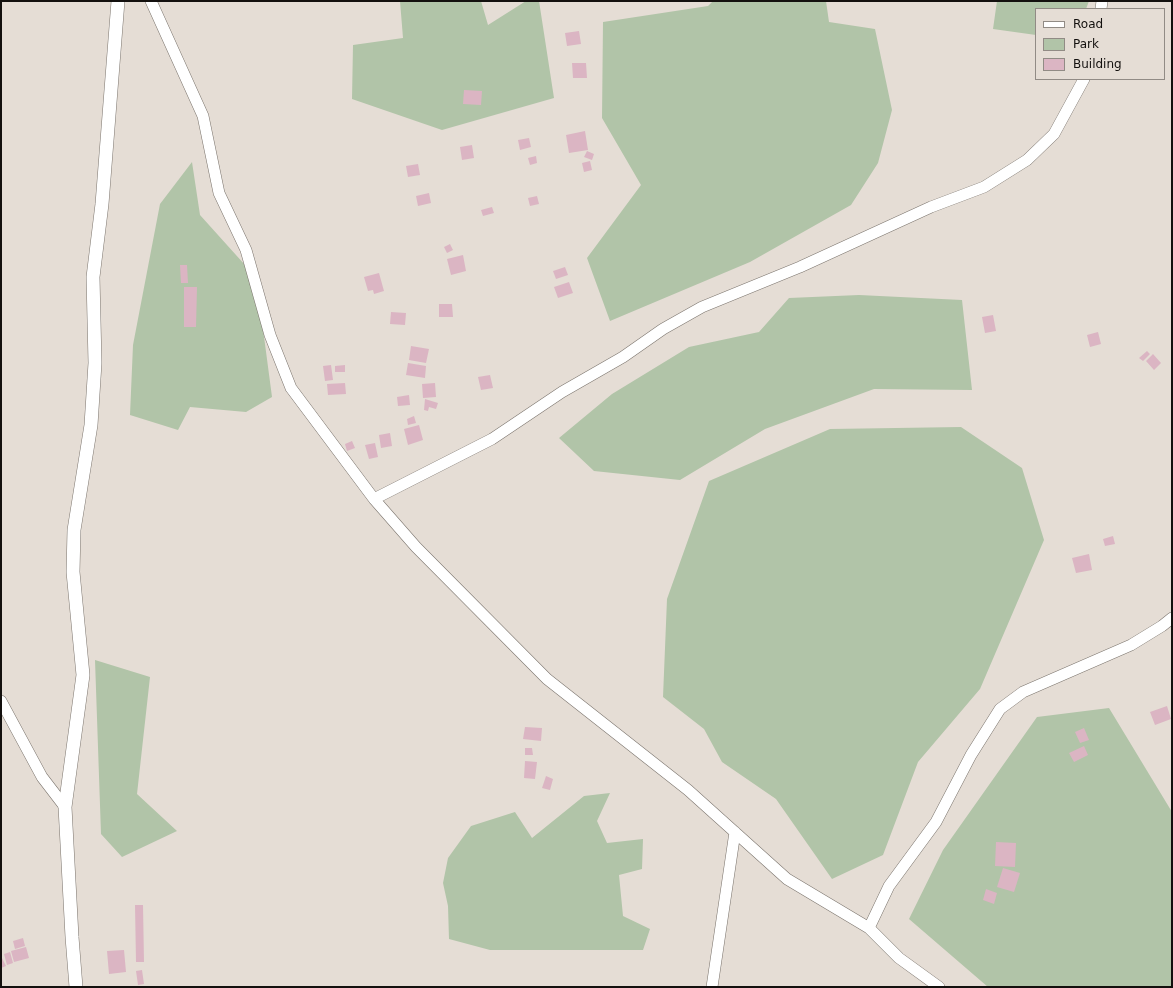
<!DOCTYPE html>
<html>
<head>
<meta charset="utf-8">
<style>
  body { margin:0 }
  #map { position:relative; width:1173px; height:988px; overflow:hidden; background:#e5ddd5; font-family:"DejaVu Sans",sans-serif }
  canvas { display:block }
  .frame { position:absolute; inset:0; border:2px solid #13100e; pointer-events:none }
  .legend { position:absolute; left:1035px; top:8px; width:130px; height:72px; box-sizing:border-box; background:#e5ddd5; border:1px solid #918b85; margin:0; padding:5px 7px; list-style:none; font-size:12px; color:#13100e }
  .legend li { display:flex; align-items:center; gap:8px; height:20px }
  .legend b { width:20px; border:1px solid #918b85 }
</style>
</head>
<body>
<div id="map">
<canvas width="1173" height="988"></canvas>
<div class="frame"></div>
<ul class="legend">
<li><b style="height:5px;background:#fff"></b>Road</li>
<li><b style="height:11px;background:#b1c4a8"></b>Park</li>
<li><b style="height:11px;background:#dbb5c3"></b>Building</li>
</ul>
</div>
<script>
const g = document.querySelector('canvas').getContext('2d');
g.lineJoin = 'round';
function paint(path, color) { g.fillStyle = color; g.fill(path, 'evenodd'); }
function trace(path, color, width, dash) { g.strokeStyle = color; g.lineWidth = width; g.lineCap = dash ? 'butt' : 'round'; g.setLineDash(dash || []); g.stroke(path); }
const green = new Path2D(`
  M400 1H481L488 25 526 1H539L554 98 442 130 352 99 353 45 403 38Z
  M713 1H826L829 22 875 29 892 110 878 163 851 205 750 262 610 321 587 258 641 185 602 118 603 22 708 6Z
  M997 1H1089L1086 9H1036V35L993 29Z
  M192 162 200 215 245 265 263 329 272 397 246 412 190 407 178 430 130 415 133 345 160 204Z
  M859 295 962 300 972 390 874 389 765 429 680 480 594 471 559 438 612 394 689 347 759 332 789 298Z
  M961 427 1022 468 1044 540 980 689 918 762 883 855 832 879 776 799 722 762 704 729 663 697 667 599 709 481 830 429Z
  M95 660 150 677 137 794 177 831 122 857 101 834Z
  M1109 708 1172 812V987H988L909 919 943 850 1037 717Z
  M610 793 597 821 607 843 643 839 642 869 619 875 623 916 650 929 643 950H490L449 939 448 906 443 883 448 858 471 826 515 812 532 838 584 796Z`);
const building = new Path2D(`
  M579 31 581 44 567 46 565 33Z
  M572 63H586L587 78H573Z
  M464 90 482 91 481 105 463 104Z
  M585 131 588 150 569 153 566 135Z
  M529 138 531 147 520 150 518 140Z
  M472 145 474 158 462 160 460 147Z
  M587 151 594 154 592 160 584 157Z
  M536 156 537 163 530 165 528 158Z
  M590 161 592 170 584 172 582 163Z
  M418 164 420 175 408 177 406 166Z
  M429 193 431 203 418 206 416 196Z
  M537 196 539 204 530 206 528 198Z
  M492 207 494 213 483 216 481 210Z
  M450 244 453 250 447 253 444 247Z
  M463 255 466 271 451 275 447 259Z
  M180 265H187L188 283H181Z
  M565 267 568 275 556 279 553 271Z
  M379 273 384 291 374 294 373 290 368 291 364 277Z
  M569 282 573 293 558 298 554 287Z
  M184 287H197L196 327H184Z
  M439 304H452L453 317H439Z
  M391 312 406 313 405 325 390 324Z
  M993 315 996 331 985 333 982 317Z
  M1098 332 1101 344 1090 347 1087 335Z
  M411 346 429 349 426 363 409 360Z
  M1147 351 1150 354 1143 361 1139 358Z
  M1153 354 1161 363 1154 370 1146 361Z
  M408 363 426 366 425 378 406 375Z
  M331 365 333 380 325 381 323 366Z
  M345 365V372H335V366Z
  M490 375 493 388 481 390 478 377Z
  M345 383 346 394 328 395 327 384Z
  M435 383 436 397 423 398 422 384Z
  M409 395 410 405 398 406 397 397Z
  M425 399 438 403 436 409 429 407 428 411 424 410Z
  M414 416 416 423 408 425 407 419Z
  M419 425 423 440 408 445 404 429Z
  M390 433 392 446 381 448 379 435Z
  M352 441 355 448 347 451 345 444Z
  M375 443 378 457 369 459 365 445Z
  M1113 536 1115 544 1105 546 1103 539Z
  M1089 554 1092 570 1076 573 1072 558Z
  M1167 706 1171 719 1155 725 1150 712Z
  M525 727 542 728 541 741 523 739Z
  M1084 728 1089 740 1080 743 1075 732Z
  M1084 746 1088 755 1074 762 1069 753Z
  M525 748H532L533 755H525Z
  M525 761 537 762 535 779 524 778Z
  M546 776 553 779 550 790 542 788Z
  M996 842 1016 843 1015 867 995 866Z
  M1003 868 1020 873 1014 892 997 887Z
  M986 889 997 893 994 904 983 900Z
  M135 905H143L144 962H136Z
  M23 938 25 946 15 949 13 941Z
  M26 947 29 958 14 962 11 951Z
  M124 950 126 972 109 974 107 951Z
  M10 952 13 963 7 965 4 954Z
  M1 956 6 966 1 968Z
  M142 970 144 984 138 985 136 971Z`);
const minor = new Path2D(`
  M151 1 203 116 219 193 246 250 270 335 291 388 374 499 416 547 547 679 688 790 787 879 869 928 899 958 939 987
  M1101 9 1102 1
  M374 499 492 439 562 392 623 357 663 329 702 307 800 267 931 207 984 187 1027 160 1054 134 1084 79
  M1 701 42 777 65 807
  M869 928 889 886 936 822 971 755 1000 709 1023 692 1131 645 1162 626 1172 618
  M712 987 735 832`);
const tertiary = new Path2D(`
  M76 987 72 937 65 807 83 675 73 572 74 530 91 425 95 363 93 277 102 204 118 1`);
paint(green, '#b1c4a8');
paint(building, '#dbb5c3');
trace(minor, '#7b746d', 12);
trace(tertiary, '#7b746d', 14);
trace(minor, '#fff', 11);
trace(tertiary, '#fff', 13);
</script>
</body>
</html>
